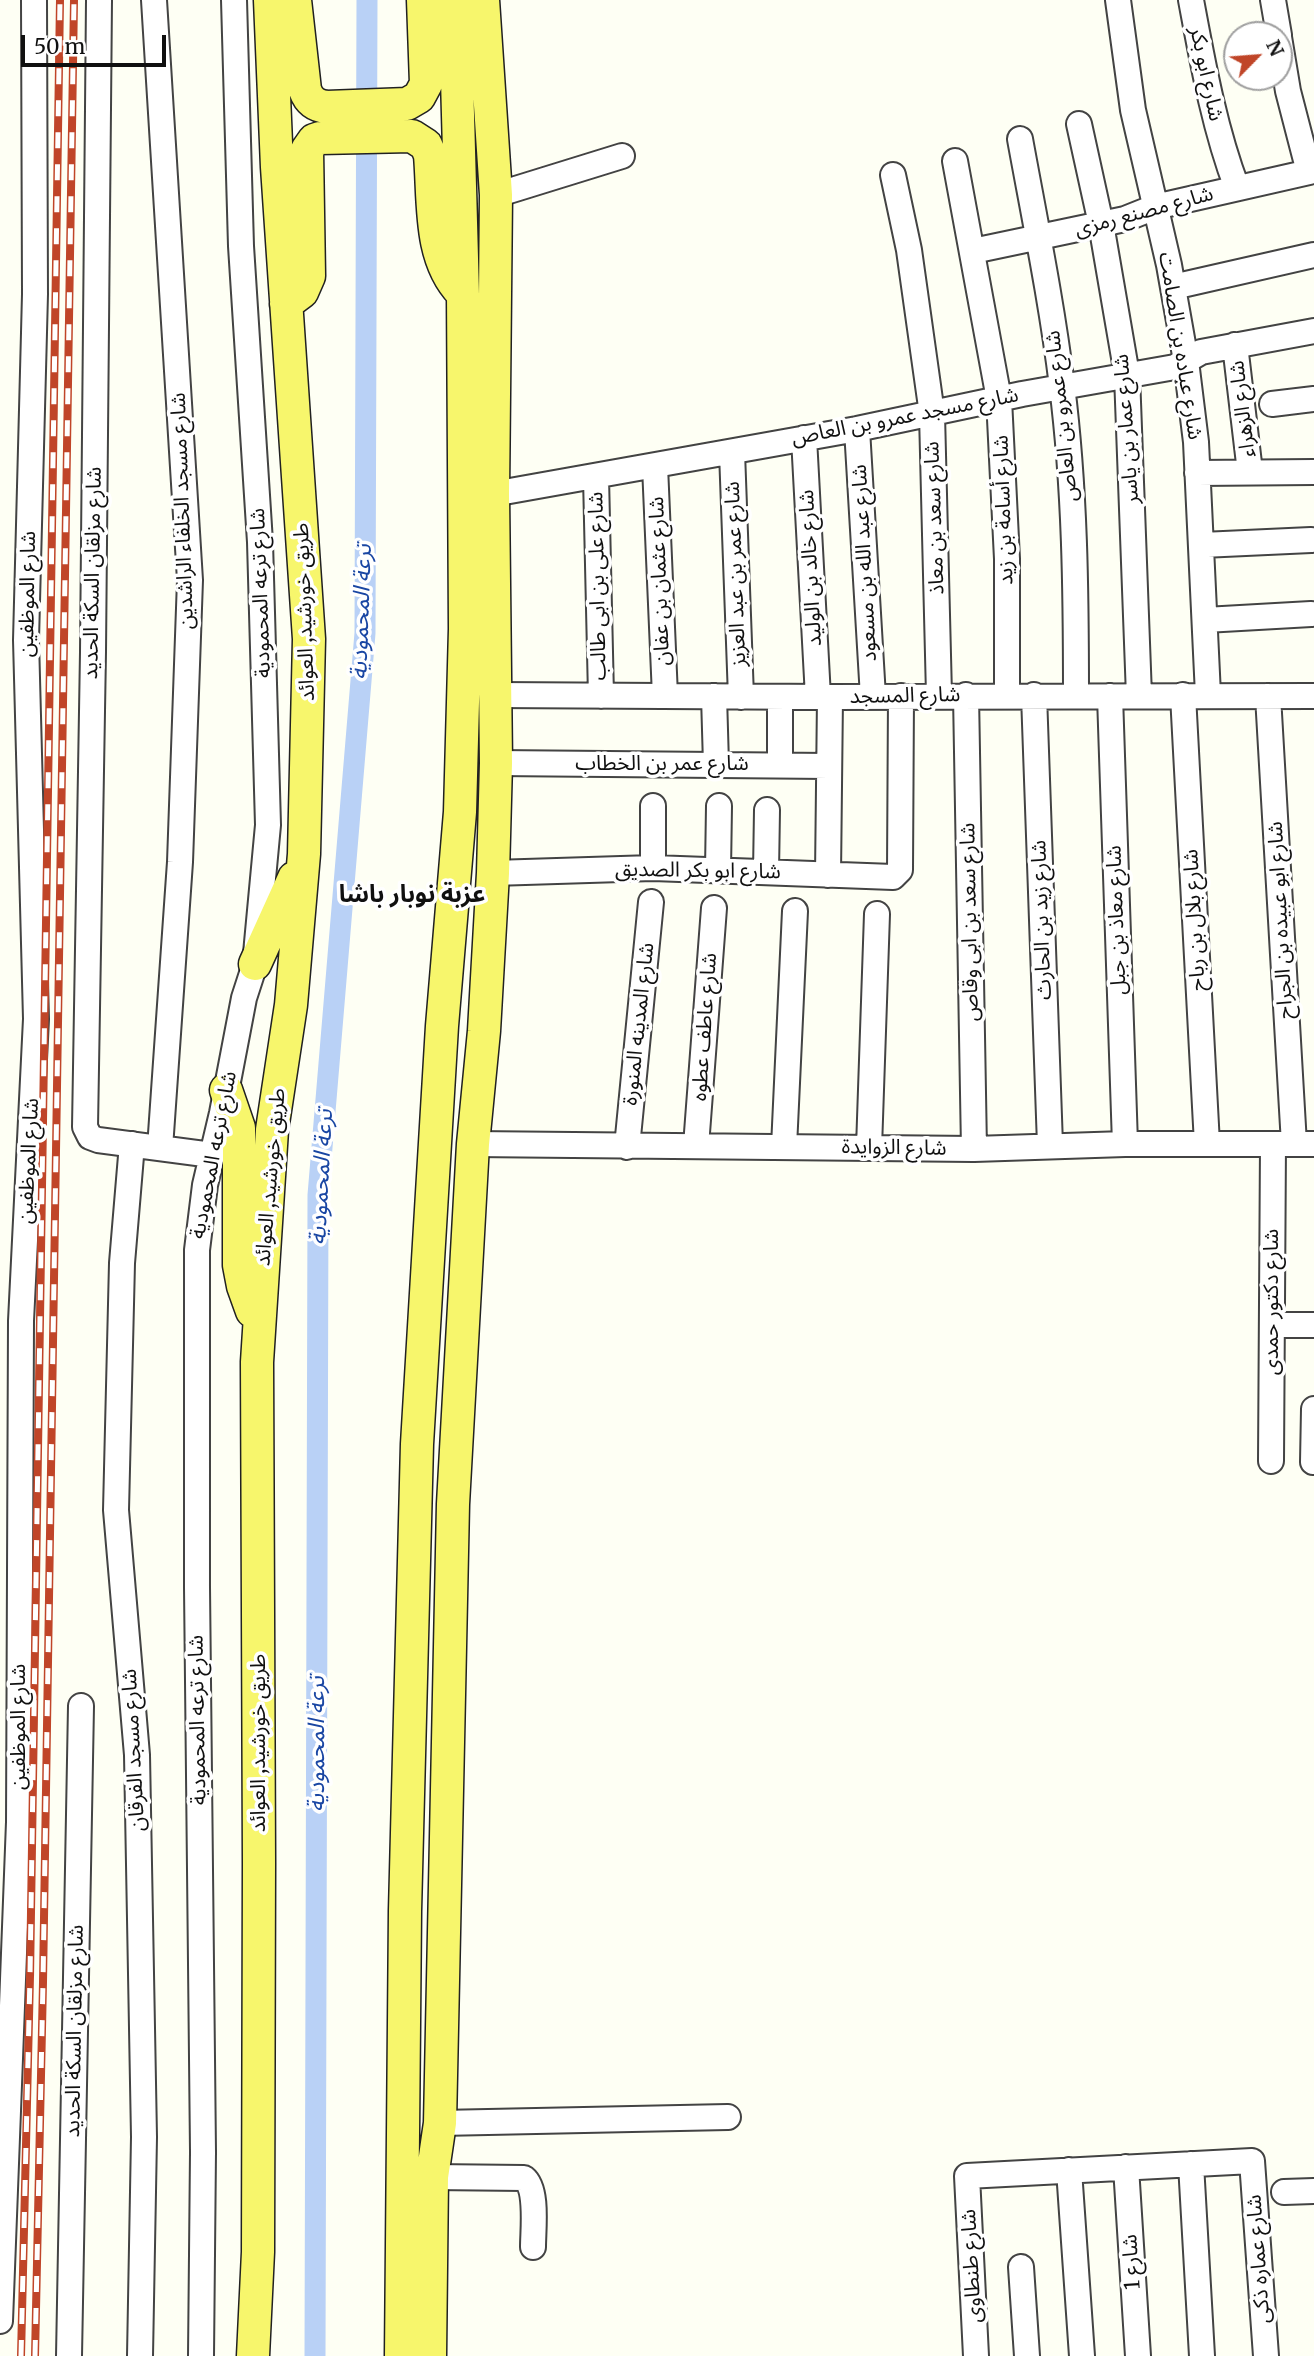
<!DOCTYPE html>
<html>
<head>
<meta charset="utf-8">
<style>
  body { margin:0 }
  #map { position:relative; width:1314px; height:2356px; overflow:hidden; background:#fefff4; font-family:Merriweather,serif }
  canvas { display:block }
  .north { position:absolute; left:1223px; top:21px; width:70px; height:70px; box-sizing:border-box; background:#fff; border:2px solid #9f9f9f; border-radius:50%; rotate:65deg; font-size:19px; font-weight:700; line-height:28px; text-align:center; color:#101010 }
  .north::after { content:''; display:block; margin:auto; width:24px; height:32px; background:#c04528; clip-path:polygon(50% 0,100% 100%,50% 72%,0 100%) }
  .scale { position:absolute; left:21px; top:35px; width:145px; height:32px; box-sizing:border-box; border:4px solid #101010; border-top:0; padding-left:9px; font-size:21px; line-height:24px; white-space:nowrap; color:#101010; -webkit-text-stroke:5px #fff; paint-order:stroke }
</style>
</head>
<body>
<div id="map">
<canvas width="1314" height="2356"></canvas>
<div class="north">N</div>
<div class="scale">50 m</div>
</div>
<script>
const g = document.querySelector('canvas').getContext('2d');
g.lineJoin = 'round';
function trace(path, color, width, dash) { g.strokeStyle = color; g.lineWidth = width; g.lineCap = dash ? 'butt' : 'round'; g.setLineDash(dash || []); g.stroke(path); }
function label(font, color, halo, rows, align = 'center') {
  g.font = font + ' Merriweather,"Noto Sans Arabic",serif'; g.lineWidth = 7; g.setLineDash([]); g.textBaseline = 'middle'; g.strokeStyle = halo; g.fillStyle = color; for (const [text, x, y, turn = 0] of rows) {
    g.save(); g.translate(x, y); g.rotate((+turn || 0) * Math.PI / 180); g.textAlign = isNaN(turn) ? turn : align; if (halo) g.strokeText(text, 0, 0); g.fillText(text, 0, 0); g.restore();
  }
}
const canal = new Path2D(`
  M315 2356 318 1195 365 633 367 0`);
const minor = new Path2D(`
  M99 0 93 652 85 1127 90 1137 98 1140 212 1155
  M154 0 190 580 180 862 160 1148
  M1118 0 1133 110 1169 265 1186 361 1196 442 1208 695
  M1191 0C1203 64 1214 127 1237 188
  M1273 0 1279 35
  M1279 37 1288 91 1309 172
  M1079 124 1101 224 1127 375 1139 696
  M1020 139C1035 221 1052 304 1062 386 1075 489 1076 592 1076 696
  M955 161 999 399 1007 559V695
  M893 175 909 250 932 414 939 695
  M496 195 622 156
  M973 251 1125 219 1155 207 1314 171
  M1173 287 1314 255
  M1235 345 1250 472
  M1272 404 1314 399
  M857 429 873 697
  M804 438 818 697
  M732 452 741 697
  M655 466 665 696
  M1197 473 1314 472
  M596 477 601 696
  M493 494 857 429 1022 394 1175 367 1201 352 1314 331
  M1202 545 1311 540
  M1205 620 1311 614
  M496 695 830 697 1314 696
  M966 695 974 1149
  M1034 695 1050 1145
  M1183 695 1207 1144
  M714 696 716 764
  M1110 696 1125 1144
  M1268 696 1294 1144
  M780 697V765
  M496 763 829 766
  M653 806V868
  M718 870 719 806
  M766 872 767 810
  M493 873 653 868 893 877 900 870 901 696
  M828 875 830 697
  M132 1144 122 1263 116 1510 137 1755 144 2137 140 2356
  M473 1144 974 1149 1125 1144H1314
  M696 1146 714 908
  M627 1147 651 902
  M784 1147 795 911
  M869 1148 877 914
  M1272 1325H1314
  M1271 1461 1273 1144
  M1313 1462 1314 1409
  M440 2123 728 2117
  M1191 2164 1202 2356
  M1126 2167 1138 2356
  M1069 2170 1082 2356
  M432 2177 524 2178C538 2189 533 2229 533 2247
  M1284 2192 1314 2191
  M1021 2267 1027 2356
  M0 2321 19 1822 21 1321 36 1019 26 640 35 294 34 0
  M69 2356 81 1706
  M201 2356 203 2152 197 1587V1250L205 1185 222 1113 244 998 255 964 268 825 260 542 241 246 234 0
  M976 2356 967 2176 1252 2161 1266 2356`);
const major = new Path2D(`
  M295 0 305 90C309 101 316 106 327 107L407 104 419 97 426 84 423 0
  M286 304 302 292 309 276 307 150 314 140 320 138 412 136 426 145 430 155C434 201 428 258 462 293
  M255 964 294 878
  M226 1090 239 1128V1265L243 1286 252 1311
  M253 2356 258 2252 259 1863 257 1362 272 1130 291 1005 304 854 309 639 277 167 270 0
  M401 2356 405 1911 417 1444 442 1026 460 812 465 629 463 294 456 43 451 0
  M430 2356 432 2177 440 2123 453 1504 473 1144 484 1031 493 873 496 763 493 494 496 195 483 0`);
const rail = new Path2D(`
  M21 2356 30 1976 60 0
  M35 2356 43 1982 74 0`);
const streetNames = [
  ["شارع ابو بكر",1206,74,78],
  ["شارع مصنع رمزى",1144,212,-15],
  ["شارع عباده بن الصامت",1180,346,81],
  ["شارع الزهراء",1243,409,-97],
  ["شارع عمرو بن العاص",1062,416,-96],
  ["شارع مسجد عمرو بن العاص",905,417,-11],
  ["شارع عمار بن ياسر",1127,429,-94],
  ["شارع أسامة بن زيد",1004,510,-92],
  ["شارع مسجد الخلفاء الراشدين",183,511,-92],
  ["شارع سعد بن معاذ",935,518,-92],
  ["شارع عبد الله بن مسعود",865,563,-93],
  ["شارع خالد بن الوليد",811,568,-93],
  ["شارع مزلقان السكة الحديد",93,573,-89],
  ["شارع عمر بن عبد العزيز",736,574,-92],
  ["شارع عثمان بن عفان",660,581,-92],
  ["شارع على بن ابى طالب",598,586,-91],
  ["شارع ترعه المحمودية",261,593,-92],
  ["شارع الموظفين",28,594,-89],
  ["طريق خورشيد, العوائد",305,612,-92],
  ["شارع المسجد",905,696,-1],
  ["شارع عمر بن الخطاب",662,764],
  ["شارع ابو بكر الصديق",698,871,1],
  ["شارع زيد بن الحارث",1042,920,-92],
  ["شارع معاذ بن جبل",1117,920,-92],
  ["شارع بلال بن رباح",1195,920,-93],
  ["شارع ابو عبيده بن الجراح",1281,920,-93],
  ["شارع سعد بن ابى وقاص",970,922,-91],
  ["شارع المدينه المنورة",639,1024,-84],
  ["شارع عاطف عطوه",705,1027,-86],
  ["شارع الزوايدة",894,1148,1],
  ["شارع ترعه المحمودية",214,1155,-79],
  ["شارع الموظفين",29,1161,-87],
  ["طريق خورشيد, العوائد",271,1177,-85],
  ["شارع دكتور حمدى",1272,1302,-90],
  ["شارع ترعه المحمودية",198,1720,-91],
  ["شارع الموظفين",19,1727,-90],
  ["طريق خورشيد, العوائد",259,1743,-90],
  ["شارع مسجد الفرقان",134,1750,-93],
  ["شارع مزلقان السكة الحديد",75,2031,-89],
  ["شارع عماره ذكى",1259,2259,-94],
  ["شارع 1",1132,2262,-94],
  ["شارع طنطاوى",972,2266,-93]
];
const waterNames = [
  ["ترعة المحمودية",362,612,-88],
  ["ترعة المحمودية",322,1177,-87],
  ["ترعة المحمودية",317,1744,-90]
];
const quarterNames = [
  ["عزبة نوبار باشا",412,895]
];
trace(canal, '#b9d1f6', 21);
trace(minor, '#434343', 28);
trace(major, '#212121', 35);
trace(minor, '#fff', 24);
trace(major, '#f7f66c', 32);
trace(rail, '#c04528', 8);
trace(rail, '#fff', 5, [16]);
label('21px', '#101010', '#fff', streetNames);
label('italic 23px', '#1946a3', '#fff', waterNames);
label('bold 24px', '#101010', '#fff', quarterNames);
</script>
</body>
</html>
